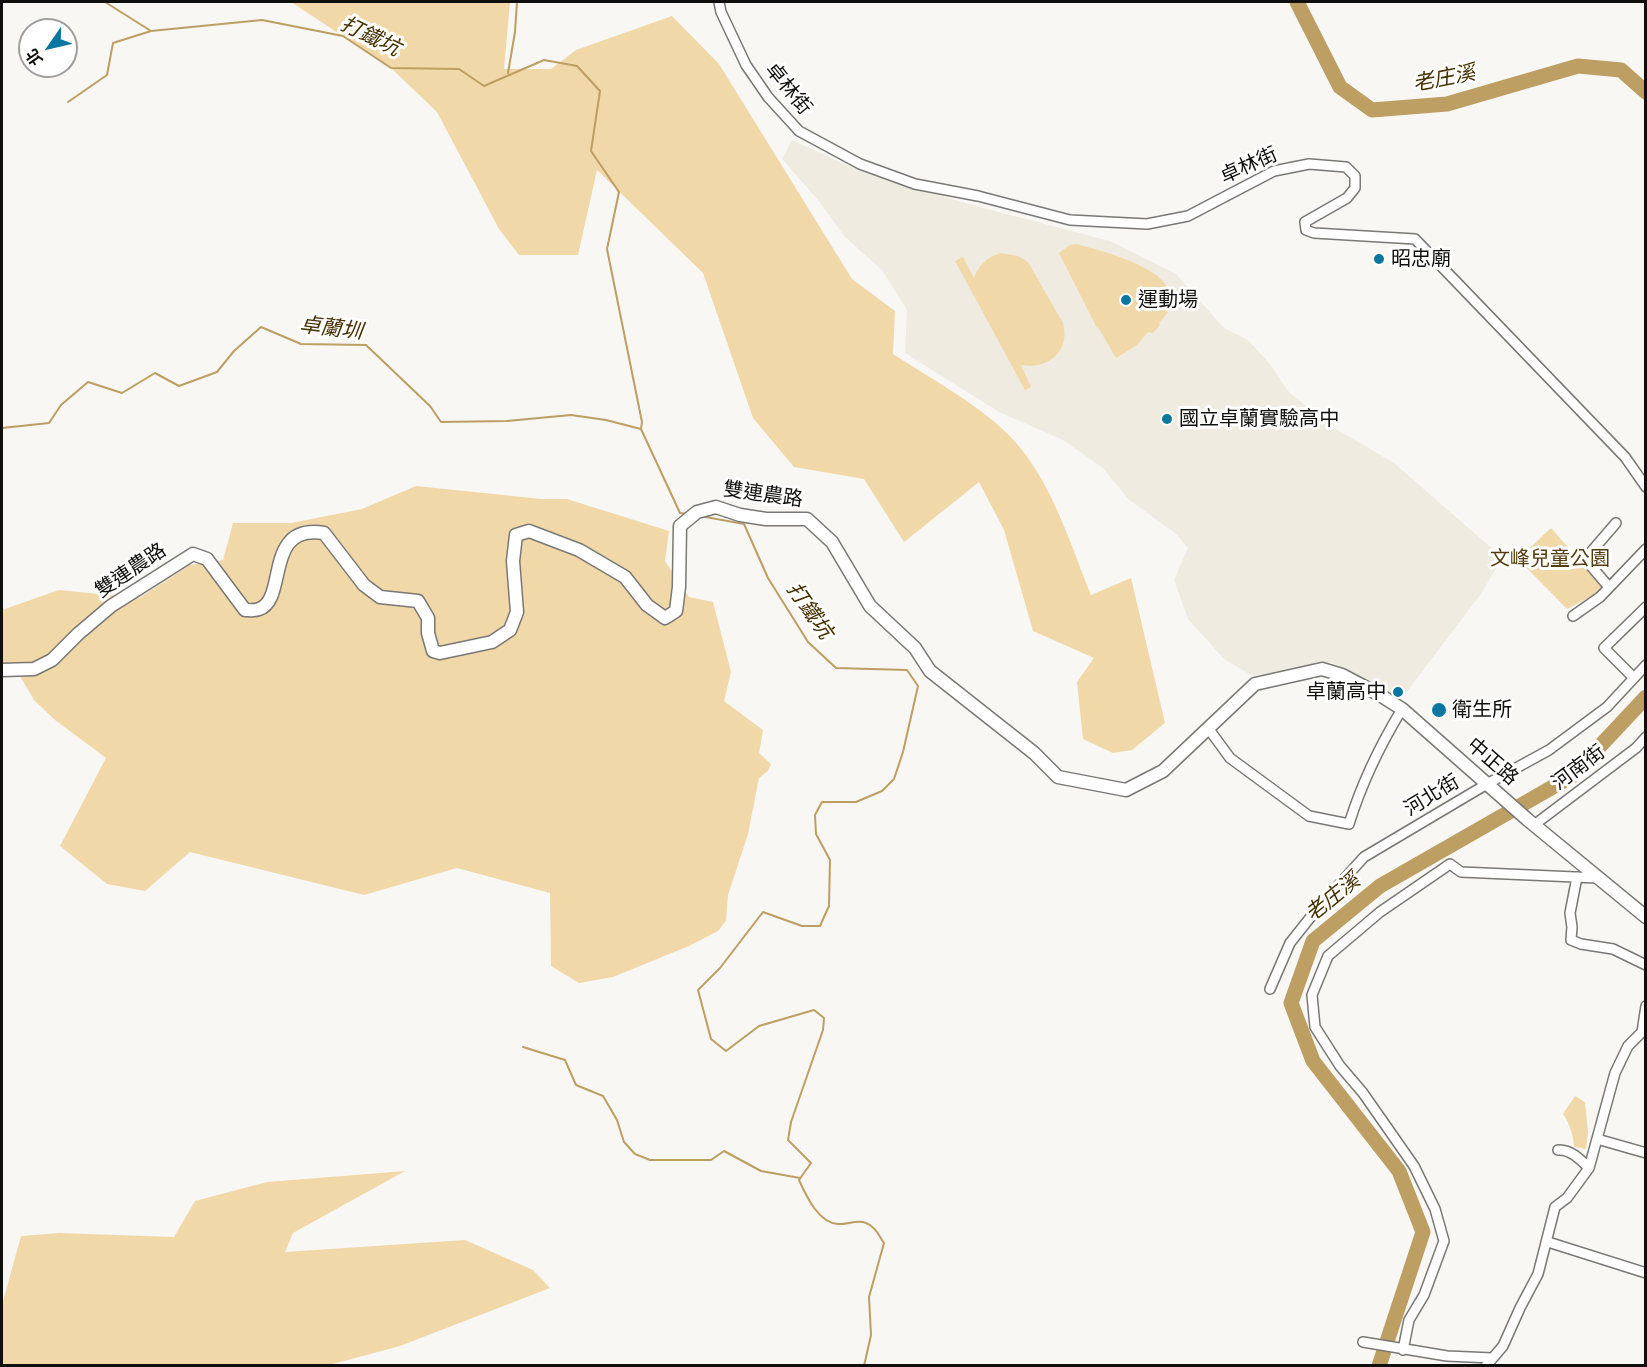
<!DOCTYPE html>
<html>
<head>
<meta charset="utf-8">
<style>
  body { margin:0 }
  #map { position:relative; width:1647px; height:1367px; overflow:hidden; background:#f8f7f4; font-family:Arial,"Noto Sans TC",sans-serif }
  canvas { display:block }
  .frame { position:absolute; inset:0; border:3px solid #0f0f0e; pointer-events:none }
  .north { position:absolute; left:18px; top:18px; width:60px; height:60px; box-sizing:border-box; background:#fff; border:2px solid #9f9f9f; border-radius:50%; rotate:236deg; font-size:16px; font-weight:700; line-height:24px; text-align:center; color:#0f0f0e }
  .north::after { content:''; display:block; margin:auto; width:21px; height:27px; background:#0b77a1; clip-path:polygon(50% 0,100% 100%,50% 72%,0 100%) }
</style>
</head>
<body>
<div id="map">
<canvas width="1647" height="1367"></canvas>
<div class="frame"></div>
<div class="north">北</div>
</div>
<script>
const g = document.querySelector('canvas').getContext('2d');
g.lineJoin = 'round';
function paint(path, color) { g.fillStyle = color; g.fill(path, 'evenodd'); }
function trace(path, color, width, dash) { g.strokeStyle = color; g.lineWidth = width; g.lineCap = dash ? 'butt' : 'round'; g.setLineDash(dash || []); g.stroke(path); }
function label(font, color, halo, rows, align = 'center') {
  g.font = font + ' Arial,"Noto Sans TC",sans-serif'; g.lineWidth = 6; g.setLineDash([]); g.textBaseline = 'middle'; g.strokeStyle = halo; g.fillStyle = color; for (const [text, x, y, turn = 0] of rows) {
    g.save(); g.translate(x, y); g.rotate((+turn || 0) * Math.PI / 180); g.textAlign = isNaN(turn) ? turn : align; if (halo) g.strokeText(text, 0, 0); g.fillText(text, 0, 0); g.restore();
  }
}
const built = new Path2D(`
  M792 140 864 173 972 205 1110 241 1176 274 1224 328 1248 340 1270 364 1289 392 1329 425 1394 463 1496 552V569L1480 595 1399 702 1373 685 1332 662 1253 676 1225 660 1188 619 1174 580 1188 548 1175 533 1128 499 1103 468 1063 440 999 412 905 353 907 310 882 270 845 237 818 200 782 159Z`);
const green = new Path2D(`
  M291 2H510L504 69H551L576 50 672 16 719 64 852 279 895 311 893 354C934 381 992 411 1022 450 1055 492 1071 546 1091 595L1131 578 1165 723 1132 750 1113 753 1083 739 1077 682 1094 658 1033 631 1004 530 979 482 904 542 864 479 794 467 753 418 703 273 597 170 578 255H519L499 229 437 112 391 68Z
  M1077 244C1101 251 1154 264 1167 287 1170 293 1169 303 1170 310L1159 323 1160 325 1153 333 1148 332 1137 345 1116 358 1098 327 1097 328 1059 253 1070 245Z
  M1001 253 1018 256 1028 262 1063 323C1071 352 1047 370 1021 365L1031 387 1025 390 955 261 963 257 974 278C979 265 987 257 1001 253Z
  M416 486 542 499H567L669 531 665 561 689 597 713 602 731 672 724 701 763 730 759 753 771 764 768 771 759 778 748 834 728 895 726 921 718 931 689 946 613 977 579 983 551 966 550 893 457 868 364 895 190 852 145 891 107 884 60 846 106 758 55 720 34 700 14 666 2 663V610L59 590 139 598 190 565 223 560 233 523H291L362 509Z
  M1551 528 1605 589 1567 609 1518 559Z
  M1575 1096 1585 1102 1588 1132 1586 1149 1574 1147C1574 1137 1569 1122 1563 1114Z
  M405 1171 293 1233 285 1252 465 1240 533 1270 550 1288 400 1346 329 1365H2V1305L21 1236 60 1233 174 1237 195 1201 267 1182Z`);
const stream = new Path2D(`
  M105 2 151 31 262 20 343 36 391 68 459 69 484 86 544 60 577 66 600 91 591 151 619 192 607 249 642 422 641 429 680 513 688 514
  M508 73 515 32 517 2
  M68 102 107 75 113 43 151 31
  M2 428 49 423 61 405 88 382 122 393 155 373 179 386 217 372 234 351 261 327 301 344 366 345 430 406 441 422 507 421 571 415 606 420 641 429
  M700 516 744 524 768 578 808 642 836 668 907 670 918 686 903 752 894 779 882 791 856 802H822L815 815 816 834 830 860 829 906 820 926H802L763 912 720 968 698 990 711 1039 726 1051 759 1026 814 1010 824 1018 823 1030 791 1122 788 1140 811 1163 799 1180C806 1195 818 1223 838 1224 846 1225 858 1219 866 1223 875 1226 879 1236 884 1243L869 1297 871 1335 864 1366
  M523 1047 565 1060 576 1085 603 1096 617 1120 624 1142 635 1154 650 1160H711L724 1151 761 1171 800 1178`);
const river = new Path2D(`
  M1297 2 1340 87 1372 110 1447 104 1578 66 1621 70 1646 92
  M1379 1366 1423 1232 1399 1171 1313 1061 1291 1003 1313 941 1380 886 1572 776 1646 697`);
const minor = new Path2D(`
  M719 2 721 12 746 65 768 97 799 131 860 164 915 184 978 196 1070 220 1147 224 1188 216 1274 171 1309 164 1346 167 1355 176V188L1347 198 1305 222 1306 230 1314 233 1415 239 1625 457 1646 487
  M1609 587 1585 559 1616 523
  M1573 616 1600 597 1646 549
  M1634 678 1604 648 1646 607
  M1208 728 1230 758 1309 816 1349 824C1362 782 1379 747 1402 709
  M1534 825 1636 748 1646 737
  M1577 877 1570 913 1572 927 1571 940 1581 944 1613 949 1646 965
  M1270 989 1290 943 1317 909 1364 857 1487 784 1549 750 1607 707 1646 665
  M1597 1139 1646 1153
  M1558 1150C1570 1149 1580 1159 1589 1168
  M1548 1242 1646 1273
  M1363 1342 1447 1356 1492 1358
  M1403 1350 1409 1320 1424 1295 1444 1241 1435 1209 1414 1166 1363 1093 1340 1066 1315 1027 1312 995 1328 956 1380 912 1450 864 1461 872 1598 878
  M1486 1366 1503 1346 1520 1308 1538 1274 1555 1207 1567 1198 1589 1168 1615 1073 1628 1046 1642 1032 1646 1006`);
const tertiary = new Path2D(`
  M2 670 34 669 52 660 78 634 111 606 193 554 207 559 245 610C249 610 255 611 259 609 288 600 263 523 324 533L364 585 380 597 418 601 428 618V633L433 651 440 653 492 642 510 630 517 612 513 561 516 535 529 531 579 550 625 577 647 605 665 618 676 611 679 587 680 526 697 512 716 507 740 515 766 519H807L832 542 870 606 915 648 930 671 1034 753 1058 777 1126 790 1163 771 1255 684 1322 669 1342 675 1380 695 1402 709 1528 820 1646 917`);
const markers = [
  [1379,259,6,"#0b77a1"],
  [1126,300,6,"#0b77a1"],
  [1167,419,6,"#0b77a1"],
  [1398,692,6,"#0b77a1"],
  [1439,710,8,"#0b77a1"]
];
const streetNames = [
  ["卓林街",788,89,51],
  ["卓林街",1249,166,-24],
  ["雙連農路",763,495,8],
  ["雙連農路",131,571,-34],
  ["中正路",1492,762,41],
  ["河南街",1579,768,-37],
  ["河北街",1432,796,-31]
];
const poiNames = [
  ["昭忠廟",1391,259],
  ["運動場",1138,300],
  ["國立卓蘭實驗高中",1179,419],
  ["卓蘭高中",1386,692,"right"],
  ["衛生所",1452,710]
];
const parkNames = [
  ["文峰兒童公園",1550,559]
];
const waterNames = [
  ["打鐵坑",370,37,26],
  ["老庄溪",1444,79,-11],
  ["卓蘭圳",331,329,7],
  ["打鐵坑",809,611,55],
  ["老庄溪",1333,898,-39]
];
paint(built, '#efebe1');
paint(green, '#f1d8a9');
trace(stream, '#bd9e63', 2);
trace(river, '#bd9e63', 15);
trace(minor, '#797875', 12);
trace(tertiary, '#797875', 15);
trace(minor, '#fff', 9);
trace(tertiary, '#fff', 12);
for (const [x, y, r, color] of markers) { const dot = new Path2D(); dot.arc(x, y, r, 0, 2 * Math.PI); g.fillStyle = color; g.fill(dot); trace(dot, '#fff', 2); }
label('20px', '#0f0f0e', '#fff', streetNames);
label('20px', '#0f0f0e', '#fff', poiNames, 'left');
label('20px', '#533d0d', '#fff', parkNames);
label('italic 21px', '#453000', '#fff', waterNames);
</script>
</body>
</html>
